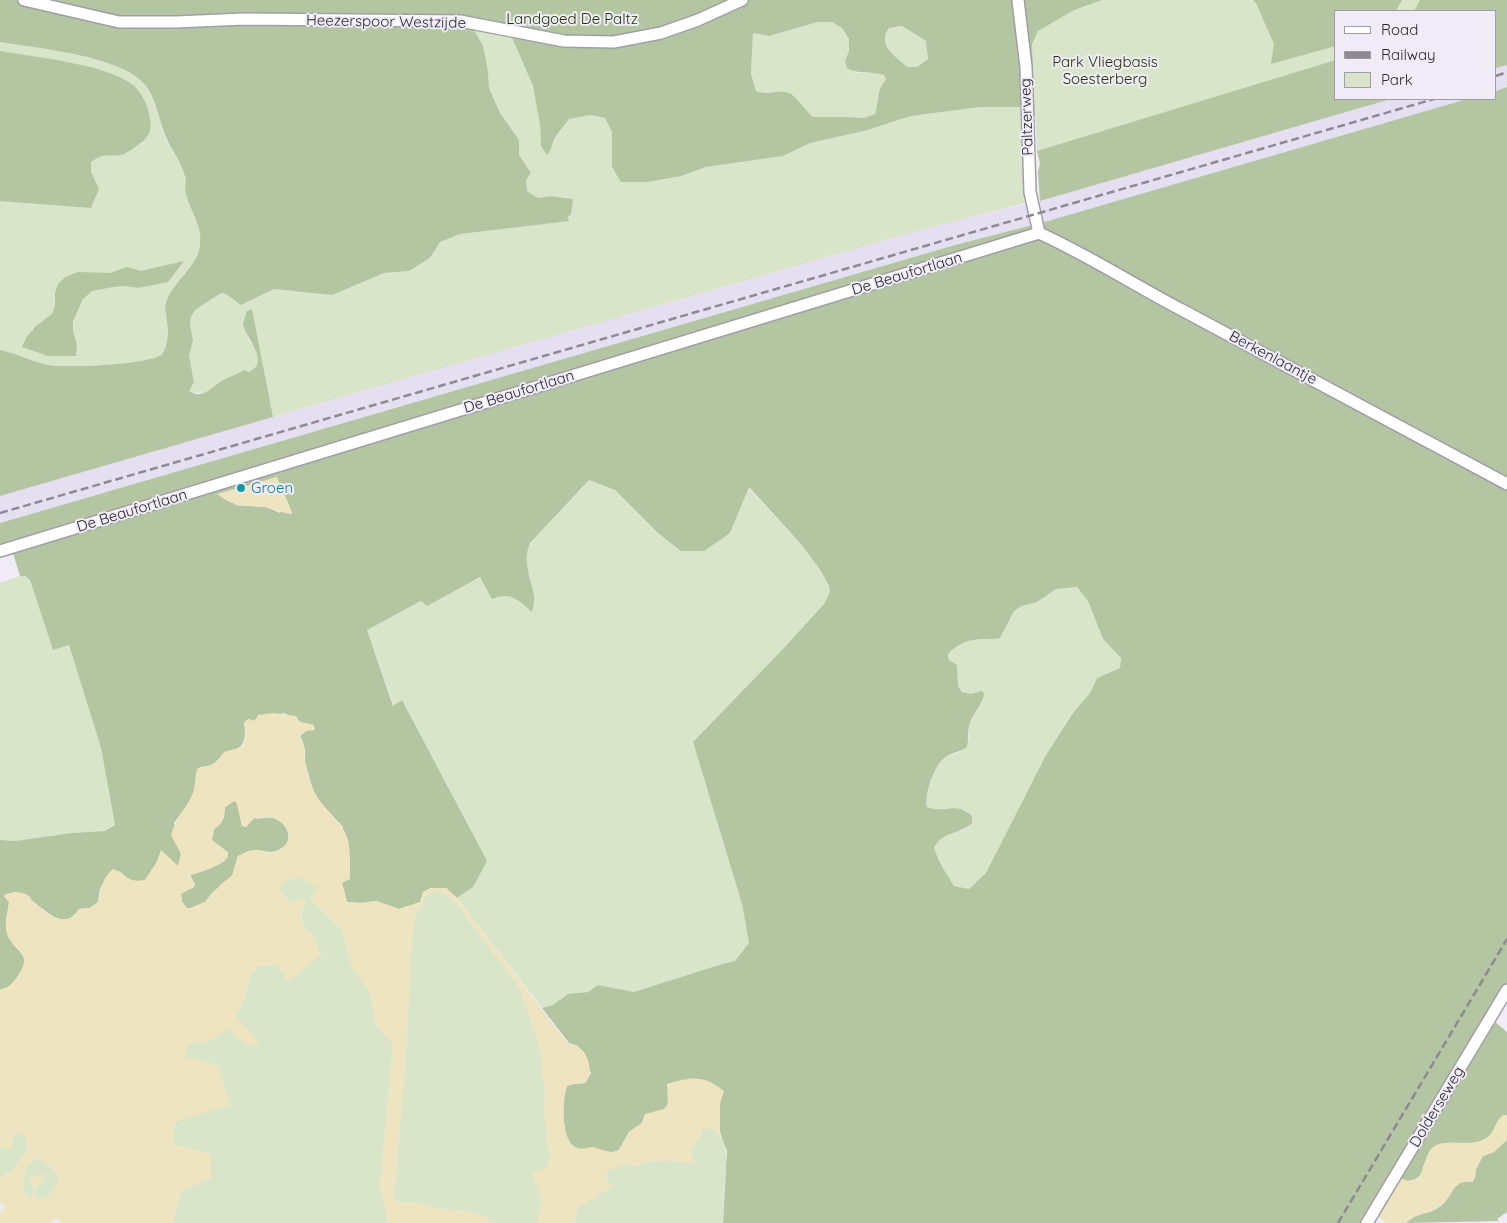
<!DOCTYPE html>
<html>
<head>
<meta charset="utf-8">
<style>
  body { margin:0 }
  #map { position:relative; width:1507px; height:1223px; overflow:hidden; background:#efebf7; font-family:Quicksand,sans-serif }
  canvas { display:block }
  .legend { position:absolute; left:1334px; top:10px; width:162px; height:90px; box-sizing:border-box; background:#efebf7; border:1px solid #a09da6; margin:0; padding:6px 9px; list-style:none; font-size:15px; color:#2a292d }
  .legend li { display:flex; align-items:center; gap:10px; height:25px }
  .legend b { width:25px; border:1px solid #a09da6 }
</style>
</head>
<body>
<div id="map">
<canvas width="1507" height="1223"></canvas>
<ul class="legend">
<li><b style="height:6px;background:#fff"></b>Road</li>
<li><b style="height:6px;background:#8d8a92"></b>Railway</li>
<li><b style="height:14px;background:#d8e5c9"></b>Park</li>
</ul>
</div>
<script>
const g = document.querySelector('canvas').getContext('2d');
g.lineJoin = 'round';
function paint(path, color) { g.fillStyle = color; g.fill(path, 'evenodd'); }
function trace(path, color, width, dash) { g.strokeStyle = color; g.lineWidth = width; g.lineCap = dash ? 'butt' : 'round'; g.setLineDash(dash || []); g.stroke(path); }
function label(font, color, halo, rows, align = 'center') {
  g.font = font + ' Quicksand,sans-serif'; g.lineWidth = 4; g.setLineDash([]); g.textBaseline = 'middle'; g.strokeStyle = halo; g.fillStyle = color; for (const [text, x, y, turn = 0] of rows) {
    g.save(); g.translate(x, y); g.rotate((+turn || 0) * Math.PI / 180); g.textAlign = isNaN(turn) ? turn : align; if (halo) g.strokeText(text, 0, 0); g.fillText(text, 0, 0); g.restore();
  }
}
const built = new Path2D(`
  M1507 65V87L1496 91V68Z
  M1391 99H1467L1048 221 955 245 0 523V496L917 231 974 216 1040 201Z`);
const green = new Path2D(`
  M1041 0H1507L1496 11H1336V80L1040 163 1037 151 1032 44Z
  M818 22H832L842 28 849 39V51L845 61 856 73H877L884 75 886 80C876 90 879 102 875 114L864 118 846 117H813C801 107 793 93 776 92 768 91 763 94 756 91L751 74 753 33 769 36Z
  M467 26 511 34 533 86 540 125 541 146 552 148C555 137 562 128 569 119L590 115 605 118 612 132 613 148 681 176 706 167 783 156 810 143 864 131 911 116 980 107H1024L1023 132 1022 133 1025 174V203L917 231 273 417 252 310 248 339C256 349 266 365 249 372L244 371 226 379 206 393H191L189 391 194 382 189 356 193 340 190 324 191 317 195 310 221 293 226 294 241 305 274 289 332 295 384 273 409 271 430 258 440 242 460 234 570 221 567 218 573 199 550 196 538 198 527 191 526 180 531 173 519 155V140L500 113 489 88 488 71Z
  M902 26 926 41 928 59 917 67H907C894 55 877 45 889 28Z
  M0 42C36 48 111 56 138 78 157 94 158 121 167 142 173 154 182 163 185 175 187 181 185 188 186 194 189 212 203 226 201 244 198 268 172 283 166 307 165 311 167 317 167 321 169 333 168 344 163 355 143 365 72 368 48 365 32 362 16 353 0 350Z
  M589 480 615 490 658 533H730L748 487 801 544 821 571 829 586 830 592 824 604 782 650 693 742 742 904 749 943 735 961 722 964 634 992 598 985 588 992 568 994 553 1005 542 1008 457 898 473 887 467 823 402 700 394 706 367 630 421 601 427 605 480 577 499 596C515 595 520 601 532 611 533 606 535 600 534 595 531 577 522 562 530 543Z
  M20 576H25L30 580 53 649 69 645 101 748 115 825 105 831 72 833 15 841 0 840V583Z
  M1077 587 1088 601 1103 639 1121 658 1120 668 1097 678 1090 693 1073 713 1046 755 987 873 969 889 954 886 940 863 934 848C941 833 949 834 964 830L972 816 966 810 942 808 935 810 927 807C924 795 933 770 942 760 947 754 954 756 959 752 963 750 966 743 969 740 967 724 974 712 984 699L962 692 958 686 957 674 949 660 948 654C957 644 970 639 984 639 990 639 993 640 1000 638L1014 611 1022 606 1037 602 1056 589Z
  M293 878 307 879 320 885 310 899 342 930 352 966 371 995 375 1021 378 1028 393 1044 380 1187 388 1223H173L181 1191 211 1178V1154L172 1144 185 1056 189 1043H206L228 1029 247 1045 250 1031 236 1017 245 996 250 976 258 966 278 964 288 982 314 936C296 921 302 918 306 898L295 902 289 901 279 889 283 883Z
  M438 890 442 891 456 903 519 987 535 1032 541 1056 543 1080 545 1088 544 1108 549 1153 548 1167 532 1173 542 1201 537 1223H496L481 1215 466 1211 435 1208 419 1203 398 1202 394 1198 406 1055 412 939 415 917 427 894Z
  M705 1128C733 1130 726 1164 725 1183 724 1197 723 1210 723 1223H575L577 1208 614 1186 607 1182 606 1171 629 1163 634 1167C653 1157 673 1162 694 1163L690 1151 700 1137 701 1130Z
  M17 1133 25 1136 28 1148 13 1170 0 1177V1147L5 1149 13 1146 12 1138Z
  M36 1158C45 1160 52 1169 58 1175L59 1179 49 1196 40 1200C33 1197 35 1192 36 1186L41 1183 42 1174 30 1180 34 1187 32 1198H28L23 1191 25 1169Z`);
const forest = new Path2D(`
  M0 0H1102L1074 10 1038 31 1032 44 1035 116 1024 107H980L911 116 864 131 810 143 783 156 706 167 681 176 647 182H621L612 167V132L605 118 590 115 569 119C564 126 558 132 554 140 552 146 551 150 547 155L541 146 540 125 533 86 511 35 468 27 475 32 483 46 488 71 489 88 500 113 519 140V155L531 173 526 180 527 191 538 198 550 196 573 199 571 214 567 218 570 221 460 234 440 242 430 258 409 271 384 273 332 295 274 289 241 305 226 294 221 293 195 310 191 317 190 324 193 340 189 356 194 382 189 391C204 401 213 385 225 379 231 376 238 374 244 370L249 372C271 362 246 339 243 324L247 311 252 309 273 417 0 496V350C16 353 32 362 48 365 71 368 143 365 162 355 168 344 169 333 167 322 167 316 164 308 166 303 173 281 198 267 200 245 203 226 190 212 186 194 184 188 187 182 185 176 181 160 169 148 164 132 158 116 156 100 146 86 124 56 36 48 0 42ZM818 22H832L842 28 849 39V51L845 61 847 68C860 75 871 71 884 75L886 80C876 90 879 102 875 114L864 118 846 117H813C807 112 796 97 791 94 780 88 767 96 756 91L751 74 753 33 769 36ZM902 26 926 41 928 59 917 67H907C894 55 877 45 889 28Z
  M1253 0H1402L1396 11H1336V46L1271 64 1274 44 1256 3Z
  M1420 0H1507V65L1496 68V11H1414Z
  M0 51C33 57 107 64 133 85 140 91 146 101 148 110 151 120 153 131 145 139 143 142 127 153 124 154 109 158 106 151 91 162V172L99 189 91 208 0 201Z
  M1336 60V99H1391L1040 201 1038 172 1040 163 1037 151Z
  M1507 87V982L1362 1223H723L727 1151 720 1132V1104L668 1090C670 1111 664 1111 645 1114L642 1123 629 1132 619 1150C612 1154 604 1151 596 1150 591 1150 582 1150 577 1148 560 1142 562 1099 567 1086L574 1084 585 1083 591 1073 578 1046 569 1043 542 1008 553 1005 568 994 588 992 598 985 634 992 722 964 735 961 749 943 742 904 693 742 782 650 824 604 830 592 829 586 821 571 801 544 749 487 730 533 704 551H681L658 533 615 490 589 480 530 543C522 562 531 577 534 595 535 600 533 607 532 612 519 600 509 591 492 599L480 577 427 606 421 601 367 630 393 706 402 700 487 861 473 887 457 898 446 888H431L423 892 420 902 399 909 376 901 360 903 347 902 342 883 343 827 318 800 313 790 305 762V749L300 736 314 725 300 722 294 716H290L284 713 253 721 249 719 244 723C246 737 246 748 230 751 226 751 225 751 223 754 214 764 214 766 200 767 195 774 196 782 194 791 190 803 181 813 174 823L181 854 178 866 159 855 157 862 145 880C133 883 128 879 119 871L106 877 100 889 98 902 90 908 79 909C68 926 56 920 43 909 34 902 25 897 16 892L6 894 4 896 9 902C8 913 4 923 7 933 13 953 35 952 18 976 13 983 9 988 0 990V840L15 841 72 833 105 831 115 825 101 748 69 645 53 650 30 580 25 576H20L12 550 0 554V523L955 245 1048 221 1467 99H1496V91ZM281 488 284 491 280 513 266 507 234 505ZM1077 587 1088 601 1103 639 1121 658 1120 668 1097 678 1090 693 1073 713 1046 755 986 873 969 889 954 886 940 863 934 848C943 830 958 836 972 823V816C956 801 943 814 927 807 924 795 933 769 943 759 949 753 960 752 967 747 969 739 967 731 970 723 973 712 984 704 984 693L982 691 971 694 962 692 958 686 957 665 949 660 948 654C957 644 970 639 984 639 990 639 993 640 1000 638L1014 611 1022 606 1037 602 1056 589Z
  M184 261 168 282 138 288 125 286 113 287 92 291 83 299 73 321V330L77 346 76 356H48L22 347 26 338 36 326 52 314 55 307V293L58 284 65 277 78 272 110 273 127 267 141 271Z
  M234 801 237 803 242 826 246 827 254 818C261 820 266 816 273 818 291 824 295 845 276 851 269 854 263 850 256 850 250 850 244 854 238 856L232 876 212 893 205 902 191 908H187L182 902 181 893 184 891 193 888 195 884 191 877V875L209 869 225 861 212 840 214 829 224 818 225 807Z
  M1494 1021 1507 1032V1115C1495 1116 1497 1130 1488 1137 1469 1151 1445 1133 1428 1157 1420 1167 1426 1179 1407 1181L1400 1178Z
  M1505 1140H1507V1212L1497 1219 1499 1221 1406 1223C1415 1214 1421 1215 1432 1211 1445 1206 1450 1195 1456 1184L1475 1178 1476 1169 1483 1156 1494 1152Z`);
const sand = new Path2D(`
  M277 477C281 489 288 500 292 513L291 514C282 513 273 508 263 507 241 504 238 509 217 494Z
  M274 713 296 716 300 722 314 725 315 730 306 731 300 736C306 745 304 753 305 763 306 771 310 781 313 789 319 804 332 813 341 826 352 839 350 863 350 879L342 883 347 902 360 903 376 901 399 909 420 902 423 892 431 888H446L457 898 561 1035C564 1037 566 1042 569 1044 573 1046 577 1045 580 1048 589 1055 594 1075 585 1083L574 1084 567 1086C562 1099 560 1143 577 1148 583 1150 588 1147 593 1147 603 1149 609 1155 619 1150L629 1132 642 1123 645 1114 664 1109 668 1105 667 1084C691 1077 703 1074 724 1091L720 1104V1132L721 1135C715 1129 709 1127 701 1130L700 1137 690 1151 694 1163C673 1162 653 1157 634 1167L629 1163 606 1171 607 1182 614 1186 577 1208 575 1223H537L542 1201 532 1173 548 1167 549 1153 544 1108 545 1088 543 1080 541 1056 535 1032 519 988 456 903 442 891H434L427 894 415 917 412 939 406 1055 394 1198 398 1202 419 1203 435 1208 466 1211 481 1215 496 1223H388L380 1187 393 1044 378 1028 375 1021 371 995 352 966 342 930 310 899 319 885 315 886C303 876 288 875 279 889L289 901 295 902 306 897 301 917 304 927 314 936 321 955 288 982 277 964 258 966 250 976 245 996 236 1017 250 1031 260 1045H247L228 1029 206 1043H189L185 1056 218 1066 230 1105 175 1122 172 1144 211 1154V1178L181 1191 173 1223H61L55 1218 51 1223H0V1213L5 1208 4 1205 0 1202V1177L13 1170 28 1148 25 1136 17 1133 12 1138 13 1146C8 1151 5 1149 0 1147V990C9 988 13 983 18 976 35 952 13 953 7 933 4 923 8 913 9 902L4 896C11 891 22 891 29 896 31 898 32 901 34 902 37 905 40 907 43 910 57 920 69 925 79 909L90 908 98 902C102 889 101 880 113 869 127 874 127 884 145 880L157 862 161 850 178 866 181 854 171 835C176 817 188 808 193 793 196 785 195 776 197 769 202 766 208 767 213 764 220 761 219 757 224 753 230 748 241 751 245 741 247 735 244 727 245 721L249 719 253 721 256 719 258 715ZM234 801 237 803 242 826 246 827 254 818C260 819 261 818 266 817 275 815 288 825 289 835 290 844 281 852 272 853 267 853 261 850 256 850 249 850 243 853 238 856L232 876 221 884 205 902 191 908H187L182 902 181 894 195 886 191 877V875L220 864 228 857V852L212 840C212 824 219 830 223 819 224 816 224 811 225 807ZM36 1158C45 1160 52 1169 58 1175V1179L49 1196 40 1200C28 1193 39 1185 44 1179V1174L37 1176H33L30 1178 34 1187 32 1198H28L23 1190 25 1169Z
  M1503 1115H1507V1140L1494 1152 1483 1156 1476 1169 1473 1182C1451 1179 1454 1197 1438 1207 1427 1214 1416 1213 1406 1223H1386L1377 1215 1400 1178C1426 1190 1421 1161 1431 1149 1441 1138 1464 1145 1477 1142 1496 1138 1492 1125 1503 1115Z`);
const minor = new Path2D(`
  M24 0 119 22H176L244 19 460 21 564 41 614 42 661 33 698 20 742 0
  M1018 0 1026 67 1030 192 1039 233
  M1039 233C1088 255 1134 285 1182 310 1291 368 1399 426 1507 484
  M0 551 1039 233
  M1367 1223 1507 990`);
const rail = new Path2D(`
  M1496 76 1507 72
  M0 513 1434 99
  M1338 1223 1507 939`);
const markers = [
  [241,488,5,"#0f9aa8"]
];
const parkNames = [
  ["Landgoed De Paltz",572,19],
  ["Park Vliegbasis",1105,62],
  ["Soesterberg",1105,79]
];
const streetNames = [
  ["Heezerspoor Westzijde",386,22,1],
  ["Paltzerweg",1027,117,-92],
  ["De Beaufortlaan",907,274,-17],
  ["Berkenlaantje",1273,358,28],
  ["De Beaufortlaan",519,392,-17],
  ["De Beaufortlaan",132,511,-17],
  ["Dolderseweg",1437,1107,-59]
];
const cultureNames = [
  ["Groen",251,488]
];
paint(built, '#e5dff2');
paint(green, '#d8e5c9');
paint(forest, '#b4c5a2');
paint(sand, '#eee4bf');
trace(minor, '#a19ea9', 14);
trace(minor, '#fff', 11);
trace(rail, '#8d8a92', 2.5, [8, 4]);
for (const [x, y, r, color] of markers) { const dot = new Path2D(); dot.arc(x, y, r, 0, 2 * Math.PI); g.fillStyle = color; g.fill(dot); trace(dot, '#efebf7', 2); }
label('15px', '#213400', '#efebf7', parkNames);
label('15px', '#2a292d', '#efebf7', streetNames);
label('15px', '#0d838f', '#efebf7', cultureNames, 'left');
</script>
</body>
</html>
